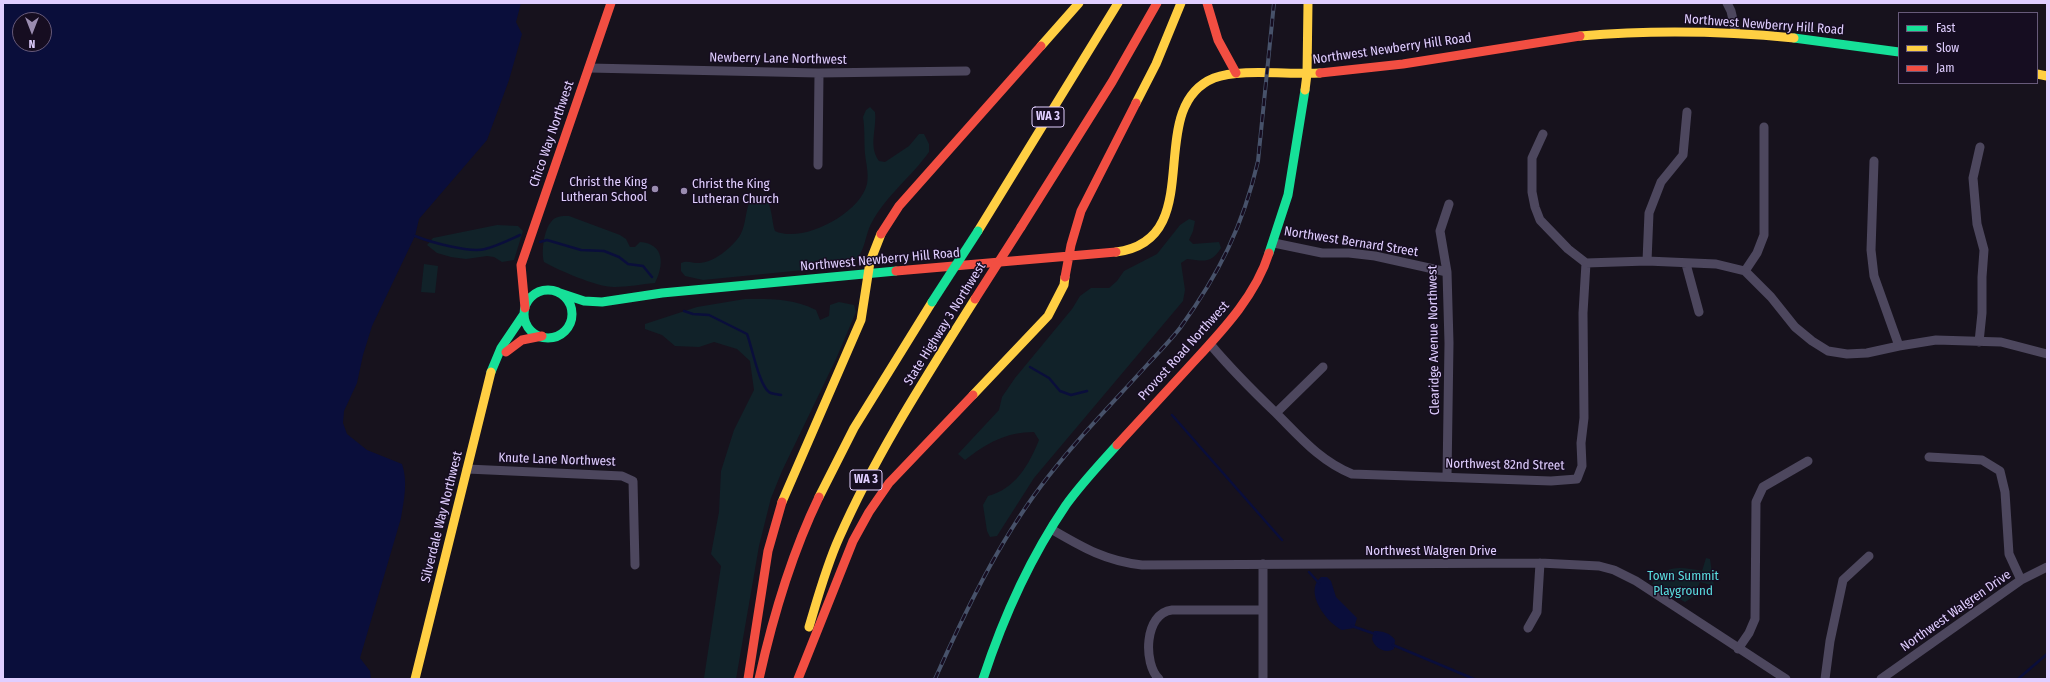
<!DOCTYPE html>
<html>
<head>
<meta charset="utf-8">
<style>
  body { margin:0 }
  #map { position:relative; width:2050px; height:682px; overflow:hidden; background:#17121d; font-family:"Fira Sans Condensed",sans-serif }
  canvas { display:block }
  .frame { position:absolute; inset:0; border:4px solid #e0ceff; pointer-events:none }
  .legend { position:absolute; left:1898px; top:12px; width:140px; height:72px; box-sizing:border-box; background:#160d21; border:1px solid #675a7a; margin:0; padding:5px 7px; list-style:none; font-size:12px; color:#e0ceff }
  .legend li { display:flex; align-items:center; gap:8px; height:20px }
  .legend b { width:20px; border:1px solid #675a7a }
  .north { position:absolute; left:12px; top:12px; width:40px; height:40px; box-sizing:border-box; background:#160d21; border:1px solid #675a7a; border-radius:50%; rotate:180deg; font-size:11px; font-weight:700; line-height:16px; text-align:center; color:#e0ceff }
  .north::after { content:''; display:block; margin:auto; width:14px; height:18px; background:#9a8cb0; clip-path:polygon(50% 0,100% 100%,50% 72%,0 100%) }
</style>
</head>
<body>
<div id="map">
<canvas width="2050" height="682"></canvas>
<div class="frame"></div>
<ul class="legend">
<li><b style="height:5px;background:#16e098"></b>Fast</li>
<li><b style="height:5px;background:#ffcf43"></b>Slow</li>
<li><b style="height:5px;background:#f24e42"></b>Jam</li>
</ul>
<div class="north">N</div>
</div>
<script>
const g = document.querySelector('canvas').getContext('2d');
g.lineJoin = 'round';
function paint(path, color) { g.fillStyle = color; g.fill(path, 'evenodd'); }
function trace(path, color, width, dash) { g.strokeStyle = color; g.lineWidth = width; g.lineCap = dash ? 'butt' : 'round'; g.setLineDash(dash || []); g.stroke(path); }
function label(font, color, halo, rows, align = 'center') {
  g.font = font + ' "Fira Sans Condensed",sans-serif'; g.lineWidth = 3; g.setLineDash([]); g.textBaseline = 'middle'; g.strokeStyle = halo; g.fillStyle = color; for (const [text, x, y, turn = 0] of rows) {
    g.save(); g.translate(x, y); g.rotate((+turn || 0) * Math.PI / 180); g.textAlign = isNaN(turn) ? turn : align; if (halo) g.strokeText(text, 0, 0); g.fillText(text, 0, 0); g.restore();
  }
}
const green = new Path2D(`
  M870 107 875 112C877 129 868 146 879 161L885 162 909 146 919 134H924L929 144V152C912 176 886 196 872 222 863 238 866 261 844 266L703 280 685 276 681 271V263C687 260 692 263 699 263 713 263 731 248 739 237 750 221 741 199 762 194 773 204 771 219 775 231 802 244 860 214 867 184 869 174 866 163 865 154 864 141 865 129 863 117L866 110Z
  M569 216 620 235 626 239 630 247H635L640 242C665 244 664 265 655 283 642 284 628 287 615 287 599 288 558 270 544 262 541 252 544 230 551 222 555 216 562 216 569 216Z
  M1189 219 1195 221 1193 231 1189 240 1193 244 1219 242 1221 248C1211 264 1204 261 1187 259L1181 263 1185 290 1183 301 1034 478 997 536 990 537 987 531 983 505 988 496C1015 489 1029 465 1039 440L1034 432C1006 432 987 443 965 460L958 454 999 410 1002 397 1015 378 1072 309 1080 296 1091 288H1109L1117 281 1124 271 1157 254 1180 225Z
  M497 225 518 226 523 231 514 260 502 262 494 257 487 256 466 259 451 257 437 253 427 245 433 238Z
  M424 264 438 266 435 293 421 292Z
  M745 299C771 299 792 298 816 310L820 320 829 316 830 305 839 302 854 305 856 312 836 359 782 471 771 498 759 546 736 679H699L704 678 721 566 711 554 719 512 721 471 734 430 754 390 750 361 737 349 714 342 699 347 675 346 662 335 645 329V324L697 307Z
  M1706 558 1710 559 1714 586 1700 582 1693 597 1685 602 1652 584C1666 564 1680 567 1702 571Z`);
const water = new Path2D(`
  M3 3H521L516 22 522 34 509 80 487 140 419 219 415 236 372 326 363 355 357 383 344 411 343 423 347 434 367 450 402 464C408 481 404 500 401 518L360 658 370 671 371 679H3ZM20 20H44V44H20Z
  M1321 577H1327L1331 581 1336 597 1357 618 1354 628 1342 630C1327 623 1303 592 1321 577Z
  M1374 631C1383 631 1390 633 1395 640L1394 649C1386 654 1375 649 1372 639Z`);
const stream = new Path2D(`
  M415 236C430 242 469 253 485 249 497 246 509 240 520 235
  M540 242 547 240 581 250 604 251 619 257 628 264 643 266 652 277
  M684 311 693 314 709 315 747 334C752 347 759 385 769 392 771 394 777 394 781 395
  M1030 367 1049 378 1060 391 1071 395 1087 391
  M1172 415 1282 540
  M1309 572 1319 583
  M1352 626 1375 634
  M1393 645 1474 679
  M2018 679 2047 654`);
const street = new Path2D(`
  M1727 3 1731 11 1736 33
  M589 68 818 73 966 71
  M1543 134 1532 158V192L1535 207 1540 220 1568 249 1586 263
  M1874 161 1871 250 1874 276 1899 346
  M818 165 819 73
  M1274 243 1322 253H1349L1375 256 1447 272
  M1647 261 1649 213 1661 182 1683 155 1687 112
  M1586 263 1647 261 1716 264 1745 271 1771 297 1795 327 1812 341 1828 351 1847 354 1867 353 1899 346 1936 340 2001 342 2047 354
  M1686 264 1699 312
  M1745 271 1757 253 1764 235V127
  M1979 342 1982 313V277L1984 250 1977 224 1973 178 1980 147
  M1210 344C1231 369 1253 391 1276 413 1300 437 1320 461 1352 474L1551 481 1577 479 1582 466 1581 443 1584 418 1583 313 1586 263
  M1276 413 1323 367
  M1929 457 1982 460 2000 471 2005 492 2009 554 2021 580
  M467 469 622 476 633 481 635 565
  M1447 477 1449 343 1447 272 1440 231 1449 204
  M1051 529C1082 547 1105 561 1142 565L1540 563 1599 566 1614 570 1636 581 1786 679
  M1528 628 1537 612 1540 563
  M1738 649 1749 633 1755 619 1756 502 1763 487 1808 461
  M1159 679C1143 664 1144 613 1172 610H1263
  M1263 679V564
  M1825 679 1830 641 1843 580 1869 556
  M1881 679 2021 580 2047 567`);
const fast = new Path2D(`
  M1794 38 1899 52
  M1269 253 1288 195 1305 90
  M524 314a24 24 0 1 1 48 0a24 24 0 1 1-48 0Z
  M560 293 584 301 602 302 662 293 896 271
  M491 372 501 348 524 314
  M983 679C1003 618 1030 558 1066 505 1081 484 1100 464 1117 445`);
const slow = new Path2D(`
  M1580 36C1651 30 1723 31 1794 38
  M1041 46 1079 3
  M2037 74 2047 76
  M1305 90 1307 74 1308 3
  M1136 103 1156 64 1181 3
  M978 231 1118 3
  M1116 252C1211 240 1141 108 1214 78 1240 68 1290 75 1320 73
  M973 395 1048 316 1064 285 1065 277
  M819 497 854 428 932 302
  M782 502 861 320 870 262 881 234
  M809 627C818 597 826 567 839 538 876 454 926 377 975 299
  M415 679 491 372`);
const jam = new Path2D(`
  M1207 3 1218 40 1236 73
  M1320 73 1403 64 1580 36
  M1021 227 1112 82 1157 3
  M881 234 899 206 1041 46
  M896 271 1116 252
  M1065 277 1071 245 1081 211 1136 103
  M525 308 521 265 611 3
  M506 352 522 340 542 336
  M1117 445C1141 419 1164 394 1187 369 1219 334 1255 298 1269 253
  M748 679 768 551 782 502
  M759 679C773 616 791 555 819 497
  M798 679 853 541 869 512 889 483 973 395`);
const rail = new Path2D(`
  M935 679C964 614 998 543 1041 486 1073 443 1111 405 1147 365 1158 353 1170 341 1180 328 1219 274 1243 226 1258 161L1274 3`);
const fastBridge = new Path2D(`
  M932 302 978 231`);
const jamBridge = new Path2D(`
  M975 299 1021 227`);
const markers = [
  [655,189,4,"#9a8cb0"],
  [684,191,4,"#9a8cb0"]
];
const shields = [
  [1048,117,32],
  [866,480,32]
];
const shieldNames = [
  ["WA 3",1048,117],
  ["WA 3",866,480]
];
const streetNames = [
  ["Northwest Newberry Hill Road",1764,25,4],
  ["Northwest Newberry Hill Road",1392,49,-8],
  ["Newberry Lane Northwest",778,59,1],
  ["Chico Way Northwest",552,134,-71],
  ["Northwest Bernard Street",1351,242,9],
  ["Northwest Newberry Hill Road",880,260,-5],
  ["State Highway 3 Northwest",945,324,-58],
  ["Clearidge Avenue Northwest",1434,340,-91],
  ["Provost Road Northwest",1184,351,-48],
  ["Knute Lane Northwest",557,460,2],
  ["Northwest 82nd Street",1505,465,1],
  ["Silverdale Way Northwest",442,517,-76],
  ["Northwest Walgren Drive",1431,551],
  ["Northwest Walgren Drive",1956,611,-35]
];
const poiNames = [
  ["Christ the King",647,182],
  ["Lutheran School",647,197],
  ["Christ the King",692,184,"left"],
  ["Lutheran Church",692,199,"left"]
];
const parkNames = [
  ["Town Summit",1683,576],
  ["Playground",1683,591]
];
paint(green, '#112229');
paint(water, '#0a0e3b');
trace(stream, '#0a0e3b', 2.5);
trace(street, '#4d475e', 9);
trace(fast, '#16e098', 9);
trace(slow, '#ffcf43', 9);
trace(jam, '#f24e42', 9);
trace(rail, '#47526a', 4);
trace(rail, '#160d21', 2.5, [8]);
trace(fastBridge, '#16e098', 9);
trace(jamBridge, '#f24e42', 9);
for (const [x, y, r, color] of markers) { const dot = new Path2D(); dot.arc(x, y, r, 0, 2 * Math.PI); g.fillStyle = color; g.fill(dot); trace(dot, '#160d21', 1.5); }
for (const [x, y, w] of shields) { const box = new Path2D(); box.roundRect(x - w / 2, y - 10, w, 20, 3); g.fillStyle = '#160d21'; g.fill(box); trace(box, '#e0ceff', 1); }
label('bold 12px', '#e0ceff', null, shieldNames);
label('13px', '#e0ceff', '#160d21', streetNames);
label('13px', '#e0ceff', '#160d21', poiNames, 'right');
label('13px', '#5adddf', '#160d21', parkNames);
</script>
</body>
</html>
